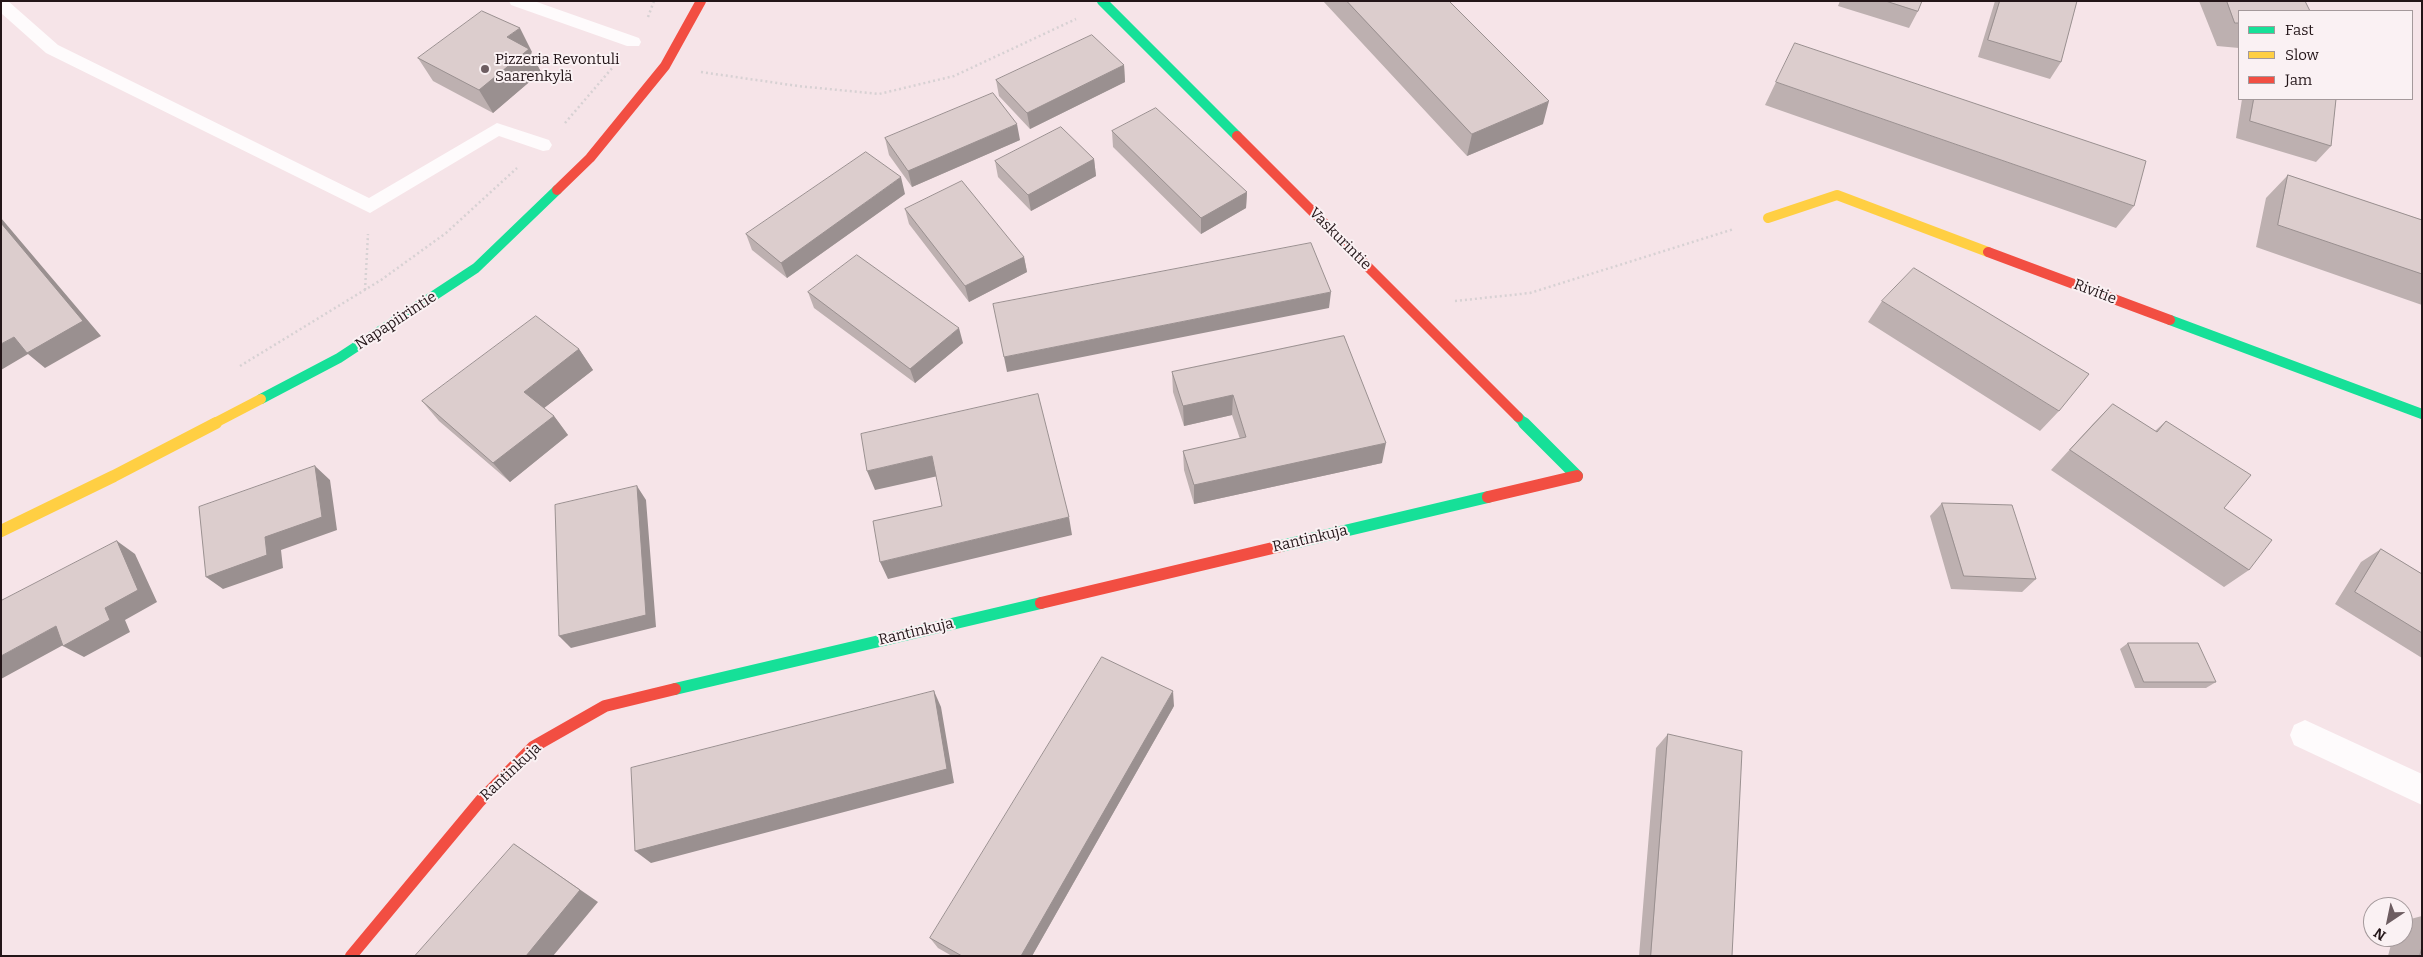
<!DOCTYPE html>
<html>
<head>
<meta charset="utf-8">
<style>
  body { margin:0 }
  #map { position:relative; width:2423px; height:957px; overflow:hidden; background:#f6e4e8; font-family:Bitter,serif }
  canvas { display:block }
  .frame { position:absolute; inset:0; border:2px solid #231518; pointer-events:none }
  .legend { position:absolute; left:2238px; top:10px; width:175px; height:90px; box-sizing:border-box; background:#faf1f3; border:1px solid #a4999b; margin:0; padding:6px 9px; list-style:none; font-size:15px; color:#231518 }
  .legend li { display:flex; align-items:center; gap:10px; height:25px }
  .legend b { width:25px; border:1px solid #a4999b }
  .north { position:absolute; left:2363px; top:897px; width:50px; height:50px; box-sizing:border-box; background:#faf1f3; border:1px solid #a4999b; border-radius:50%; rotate:214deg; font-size:14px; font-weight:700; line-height:20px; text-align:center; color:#231518 }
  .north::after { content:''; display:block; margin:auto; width:18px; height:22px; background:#6d5d61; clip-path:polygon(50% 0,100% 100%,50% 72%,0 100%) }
</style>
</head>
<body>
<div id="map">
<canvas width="2423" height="957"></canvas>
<div class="frame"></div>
<ul class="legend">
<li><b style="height:6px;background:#16e098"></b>Fast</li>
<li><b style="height:6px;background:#ffcf43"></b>Slow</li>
<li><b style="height:6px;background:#f24e42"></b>Jam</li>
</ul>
<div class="north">N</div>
</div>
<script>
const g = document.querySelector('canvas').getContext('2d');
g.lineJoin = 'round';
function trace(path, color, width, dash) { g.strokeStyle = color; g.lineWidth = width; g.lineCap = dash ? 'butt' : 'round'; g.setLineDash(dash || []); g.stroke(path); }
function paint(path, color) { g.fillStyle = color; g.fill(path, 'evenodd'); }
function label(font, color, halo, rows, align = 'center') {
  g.font = font + ' Bitter,serif'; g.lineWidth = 4; g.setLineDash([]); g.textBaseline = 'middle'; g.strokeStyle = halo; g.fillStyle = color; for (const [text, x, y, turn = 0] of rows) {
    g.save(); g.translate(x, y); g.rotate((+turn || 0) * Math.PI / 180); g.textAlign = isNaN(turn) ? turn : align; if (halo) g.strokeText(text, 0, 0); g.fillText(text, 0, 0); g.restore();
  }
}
const path = new Path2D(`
  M648 17 654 1
  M701 72 798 86 879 94 954 76 1076 19
  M565 123 613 67
  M365 290 368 234
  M1455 301 1530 293 1734 229
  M240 366 381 280 446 233 517 168`);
const lane = new Path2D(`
  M1 1H8L58 45 369 198 497 123 549 140 552 145 549 150 543 151 499 136 370 213 46 53 1 13Z
  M509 1H534L639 38 641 42 639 46H627L511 5Z`);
const street = new Path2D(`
  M2305 720 2422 774V805L2294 745 2290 735 2294 725Z`);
const fastFar1 = new Path2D(`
  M1102 1 1237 136
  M2170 320 2422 414
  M261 399 339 358 476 268 557 190
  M1518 417 1525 424`);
const fast = new Path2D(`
  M1524 423 1577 476
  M1281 546 1488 497
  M675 689 1041 603`);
const slowFar1 = new Path2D(`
  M1768 218 1837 195 1988 252
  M213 424 261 399`);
const slow = new Path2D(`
  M1 531 114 476 216 423`);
const jamFar1 = new Path2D(`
  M1237 136 1518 417
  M557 190 590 158 665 66 701 1
  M1988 252 2170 320`);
const jam = new Path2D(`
  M1488 497 1577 476
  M1041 603 1281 546
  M351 956 480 801 533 747 605 706 675 689`);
const wall = new Path2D(`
  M1323 1H1449L1543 124 1467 156Z
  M1840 1H1922L1918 11 1909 28 1838 6Z
  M1995 1H2077L2061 62 2050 79 1978 57Z
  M2199 1H2305L2239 11V48L2217 46Z
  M532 52 531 53 541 72 493 113 433 81 418 58Z
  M1124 65 1125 82 1030 129 999 96 996 80Z
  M1776 82 2134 206 2116 228 1765 105Z
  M2242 99H2336L2331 146 2316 162 2236 138Z
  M1112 131 1247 192 1246 208 1201 234 1113 147Z
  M885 138 1020 140 912 187 889 155Z
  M1094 159 1096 176 1031 211 998 177 995 161Z
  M2288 175 2422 220V305L2256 247 2266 198Z
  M905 194 787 278 752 250 746 234Z
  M905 209 1024 257 1027 272 969 302 909 224Z
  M808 292 963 343 915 383 814 308Z
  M1882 301 2059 411 2040 431 1868 322Z
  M1344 336 1382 463 1194 504 1184 470 1183 451 1240 439 1232 415 1184 426 1173 392 1172 372Z
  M579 349 593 370 544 408 554 416 568 435 510 482 439 421 422 401Z
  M2113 404 2155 431 2166 421 2224 508 2249 570 2224 587 2051 470 2093 424Z
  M1942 503 2036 579 2022 592 1951 589 1930 516Z
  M2381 549 2422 574V658L2335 604 2361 562Z
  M2128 643 2216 682 2206 688H2135L2120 649Z
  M1174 706 1032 956H952L938 948 930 938Z
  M1668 734 1732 956H1639L1656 748Z
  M2422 916V956H2388L2393 937H2403V921Z`);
const shadedWall = new Path2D(`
  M520 28 532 52 531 53 541 72 493 113 479 90 507 37Z
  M1124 65 1125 82 1030 129 1027 113Z
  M1549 101 1543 124 1467 156 1472 134Z
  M1017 124 1020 140 912 187 908 171Z
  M1094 159 1096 176 1031 211 1028 195Z
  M901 177 905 194 787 278 781 263Z
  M1247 192 1246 208 1201 234V218Z
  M1 218 101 336 45 368 28 354 1 370V344L14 337Z
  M1024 257 1027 272 969 302 965 286Z
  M1331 292 1329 308 1007 372 1004 357Z
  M959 328 963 343 915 383 910 369Z
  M579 349 593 370 539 412 524 392Z
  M1233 395 1232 415 1184 426 1183 406Z
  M554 416 568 435 510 482 493 463Z
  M1386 443 1382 463 1194 504V485Z
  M932 456 938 476 875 490 867 471Z
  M315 466 330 480 337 530 281 550 283 568 223 589 206 577 265 537Z
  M637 486 646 500 656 627 571 648 559 636Z
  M1069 517 1072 535 888 579 880 562Z
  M117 541 135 554 157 602 125 620 130 632 84 657 63 646Z
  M56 626 76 638 1 679V656Z
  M934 691 941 707 954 783 651 863 635 851Z
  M1173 691 1174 706 1032 956H1021Z
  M514 844 598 902 553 956H526Z`);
const building = new Path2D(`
  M1347 1H1449L1549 101 1472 134Z
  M1886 1H1922L1918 11Z
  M2000 1H2077L2061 62 1988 40Z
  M2227 1H2305L2310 11H2239V23H2235Z
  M482 11 520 28 507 37 529 49 479 90 418 58Z
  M1092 35 1124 65 1027 113 996 80Z
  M1795 43 2146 161 2134 206 1776 82Z
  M993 93 1017 124 908 171 885 138Z
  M2254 99H2336L2331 146 2250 121Z
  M1156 108 1247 192 1201 218 1112 131Z
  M1061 127 1094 159 1028 195 995 161Z
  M866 152 901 177 781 263 746 234Z
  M2288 175 2422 220V274L2278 225Z
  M962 181 1024 257 965 286 905 209Z
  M1 223 83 321 27 353 14 337 1 344Z
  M1311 243 1331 292 1004 357 993 304Z
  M857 255 959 328 910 369 808 292Z
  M1914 268 2089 374 2059 411 1882 301Z
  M536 316 579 349 524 392 554 416 493 463 422 401Z
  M1344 336 1386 443 1194 485 1183 451 1246 437 1233 395 1183 406 1172 372Z
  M1038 394 1069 517 880 562 873 521 942 506 932 456 867 471 861 434Z
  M2113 404 2157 432 2166 421 2251 475 2224 508 2272 540 2249 570 2070 450Z
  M315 466 322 517 265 537 267 555 206 577 199 507Z
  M637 486 646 615 559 636 555 505Z
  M1942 503 2012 505 2036 579 1964 576Z
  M117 541 138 590 105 608 110 620 63 646 56 626 1 656V601Z
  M2381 549 2422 574V633L2355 592Z
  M2128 643H2198L2216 682H2144Z
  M1102 657 1173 691 1021 956H962L930 938Z
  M934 691 947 769 635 851 631 768Z
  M1668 734 1742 751 1732 956H1651Z
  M514 844 580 890 526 956H415Z
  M2422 947V956H2420Z`);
const markers = [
  [485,69,5,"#6d5d61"]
];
const poiNames = [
  ["Pizzeria Revontuli",495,60],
  ["Saarenkylä",495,77]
];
const streetNames = [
  ["Vaskurintie",1340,239,45],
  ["Rivitie",2095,292,21],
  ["Napapiirintie",396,321,-33],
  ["Rantinkuja",1310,539,-13],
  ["Rantinkuja",916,632,-13],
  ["Rantinkuja",511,772,-43]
];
trace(path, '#d7d1d3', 2.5, [2, 3]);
paint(lane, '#fefbfc');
paint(street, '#fefbfc');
trace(fastFar1, '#16e098', 10);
trace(fast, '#16e098', 12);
trace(slowFar1, '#ffcf43', 10);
trace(slow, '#ffcf43', 12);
trace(jamFar1, '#f24e42', 10);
trace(jam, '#f24e42', 12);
paint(wall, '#bdb0b0');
paint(shadedWall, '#9a9090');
paint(building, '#dccdcd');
trace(building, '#9a9090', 1);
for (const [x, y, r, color] of markers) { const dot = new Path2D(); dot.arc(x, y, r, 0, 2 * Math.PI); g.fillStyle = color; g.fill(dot); trace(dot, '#faf1f3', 2); }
label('15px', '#231518', '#faf1f3', poiNames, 'left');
label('15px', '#231518', '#faf1f3', streetNames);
</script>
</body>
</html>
